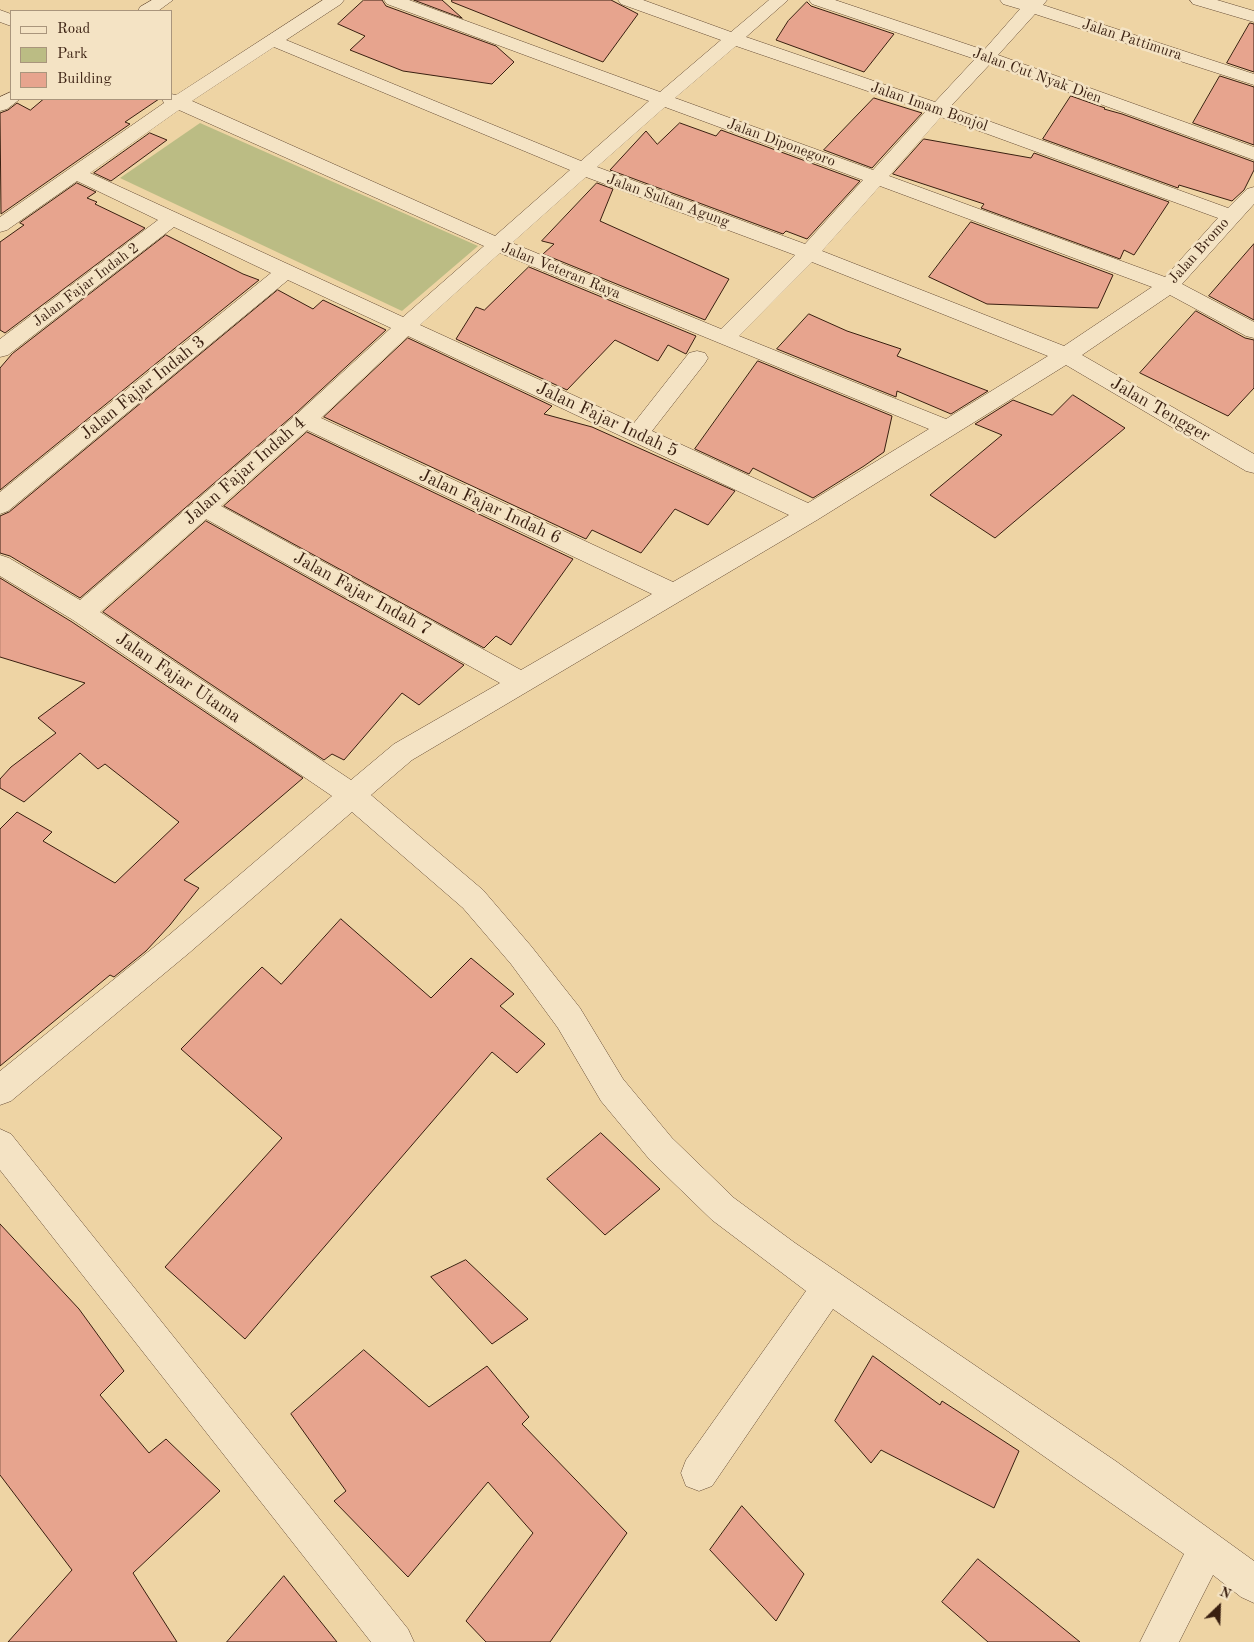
<!DOCTYPE html>
<html>
<head>
<meta charset="utf-8">
<style>
  body { margin:0 }
  #map { position:relative; width:1254px; height:1642px; overflow:hidden; background:#eed4a4; font-family:"Old Standard TT",serif }
  canvas { display:block }
  .legend { position:absolute; left:10px; top:10px; width:162px; height:90px; box-sizing:border-box; background:#f4e3c4; border:1px solid #a9957c; margin:0; padding:6px 9px; list-style:none; font-size:15px; color:#391f10 }
  .legend li { display:flex; align-items:center; gap:10px; height:25px }
  .legend b { width:25px; border:1px solid #a9957c }
  .north { position:absolute; left:1194px; top:1582px; width:50px; height:50px; -webkit-text-stroke:4px #f4e3c4; paint-order:stroke; rotate:24deg; font-size:14px; font-weight:700; line-height:20px; text-align:center; color:#391f10 }
  .north::after { content:''; display:block; margin:auto; width:18px; height:22px; background:#391f10; clip-path:polygon(50% 0,100% 100%,50% 72%,0 100%) }
</style>
</head>
<body>
<div id="map">
<canvas width="1254" height="1642"></canvas>
<ul class="legend">
<li><b style="height:6px;background:#f4e3c4"></b>Road</li>
<li><b style="height:14px;background:#bbbc84"></b>Park</li>
<li><b style="height:14px;background:#e7a48e"></b>Building</li>
</ul>
<div class="north">N</div>
</div>
<script>
const g = document.querySelector('canvas').getContext('2d');
g.lineJoin = 'round';
function paint(path, color) { g.fillStyle = color; g.fill(path, 'evenodd'); }
function trace(path, color, width, dash) { g.strokeStyle = color; g.lineWidth = width; g.lineCap = dash ? 'butt' : 'round'; g.setLineDash(dash || []); g.stroke(path); }
function label(font, color, halo, rows, align = 'center') {
  g.font = font + ' "Old Standard TT",serif'; g.lineWidth = 5; g.setLineDash([]); g.textBaseline = 'middle'; g.strokeStyle = halo; g.fillStyle = color; for (const [text, x, y, turn = 0] of rows) {
    g.save(); g.translate(x, y); g.rotate((+turn || 0) * Math.PI / 180); g.textAlign = isNaN(turn) ? turn : align; if (halo) g.strokeText(text, 0, 0); g.fillText(text, 0, 0); g.restore();
  }
}
const green = new Path2D(`
  M200 123 478 246 402 311 120 178Z`);
const building = new Path2D(`
  M364 0H382L386 6 496 46 514 62 492 84 403 71 350 50 365 36 338 24Z
  M414 0H442L462 18Z
  M452 0H611L638 14 603 62 452 2Z
  M807 2 811 6 894 34 864 72 776 40 788 21Z
  M1250 23 1254 24V72L1227 63Z
  M1220 76 1254 87V145L1193 123Z
  M1071 96 1105 108 1104 109 1122 114 1254 162V170L1244 190 1232 201 1179 185 1178 188 1043 139Z
  M874 98 922 113 872 168 824 150Z
  M44 99H159L125 122 130 124 1 214 0 113 8 110 17 103 30 110Z
  M680 123 716 136 721 130 860 181 807 239 786 231 783 234 610 170 646 131 657 144Z
  M150 133 167 140 111 181 94 173Z
  M924 139 1031 158 1034 153 1169 202 1134 255 1124 250 1120 259 981 208 984 204 893 174Z
  M77 183 96 192 87 198 97 202 95 204 145 228 5 333 0 330V242L24 225 20 223Z
  M597 183 613 189 600 221 729 279 705 320 543 254 554 244 542 241Z
  M971 222 1113 275 1098 308 987 304 929 277Z
  M166 235 243 274 259 280 0 490V368L12 354Z
  M1254 244V320L1209 296Z
  M529 267 696 336 686 354 668 345 658 361 615 340 567 390 456 339 476 307 484 310Z
  M278 290 313 309 323 300 386 330 296 413 80 598 10 556 0 553V516L9 512Z
  M1196 311 1245 338 1254 340V388L1228 416 1140 373Z
  M809 314 847 331 901 349 897 356 988 391 951 414 897 391 896 397 777 349Z
  M408 338 552 406 544 414 592 427 735 491 708 525 675 509 641 553 592 530 586 539 324 417Z
  M758 361 892 416 884 452 864 466 813 498 753 468 749 474 695 449Z
  M1073 395 1125 428 995 538 930 495 1002 435 975 424 1013 400 1052 415Z
  M307 432 573 559 511 645 496 636 484 648 224 506Z
  M206 521 464 665 419 705 402 693 344 760 332 754 324 760 103 612Z
  M0 578 72 622 303 778 184 880 199 888 170 925 146 951 114 977 110 975 0 1066V829L17 812 52 832 43 841 115 883 179 822 105 764 98 769 80 753 24 802 0 788V779L11 767 56 733 38 718 85 683 0 657Z
  M341 919 431 998 471 958 514 994 500 1006 545 1044 517 1073 492 1052 245 1339 165 1267 282 1138 181 1049 262 967 281 984Z
  M601 1133 660 1189 605 1235 547 1179Z
  M0 1224 79 1309 124 1371 100 1395 149 1453 166 1439 220 1491 133 1573 177 1642H8L72 1570 0 1475Z
  M466 1260 528 1319 492 1344 431 1277Z
  M364 1350 429 1407 487 1366 529 1417 522 1424 627 1533 550 1642H486L466 1621 533 1533 488 1482 408 1577 334 1501 346 1491 291 1414Z
  M873 1356 940 1405 942 1401 1019 1451 994 1508 881 1450 871 1463 835 1421Z
  M742 1506 804 1574 776 1621 710 1550Z
  M978 1559 1080 1642H988L942 1602Z
  M284 1576 337 1642H227Z`);
const minor = new Path2D(`
  M152 0H173L158 11H138L140 7Z
  M323 0H344L341 4 286 40 581 161 649 101 387 4 384 0H409L660 92 721 40 621 4 618 0H643L731 32 769 0H788L746 37 935 102 975 59 812 4 809 0H835L984 50 1020 9 1003 4 1000 0H1047L1043 5 1254 74V85L1035 14 998 55 1254 147V160L990 64 950 107 1228 208 1247 189 1254 187V204L1182 284 1254 322V338L1246 336 1170 295 1082 355 1254 454V473L1246 471 1066 365 817 520 412 760 371 795 483 890 531 946 580 1008 623 1079 672 1138 734 1198 795 1243 1117 1462 1254 1561V1603L1241 1597 1213 1575 1179 1642H1140L1184 1554 833 1309 712 1486 699 1491 686 1486 681 1473 686 1460 806 1291 712 1220 650 1160 601 1101 558 1028 511 964 463 908 352 812 189 953 11 1101 0 1105V1071L169 935 332 796 73 620 0 576V555L9 558 80 600 297 414 391 328 288 280 8 511 0 514V492L271 273 174 227 8 355 0 357V339L158 220 77 181 7 230 0 232V217L164 103 162 99H171V94L176 95ZM736 46 926 111 873 170 675 98ZM274 47 570 170 495 236 192 101ZM665 107 863 180 805 244 597 167ZM179 110 484 246 403 317 90 173ZM941 117 1218 218 1165 277 889 176ZM586 177 795 255 721 329 512 243ZM880 186 1152 287 1064 346 822 251ZM500 253 929 429 808 503 652 431 705 363 708 358 705 353 697 351 689 353 634 423 420 325ZM812 262 1048 356 946 419 739 336ZM408 336 789 515 673 582 321 418ZM307 430 652 594 521 670 221 506ZM206 519 500 683 394 744 351 780 100 612Z
  M1190 0H1217L1254 11V22L1193 4Z
  M0 10 11 14V26L0 22Z
  M11 92V99H20L7 109 0 111V97Z
  M0 1129 11 1134 408 1629 414 1642H371L0 1170Z`);
const farStreetnames = [
  ["Jalan Pattimura",1132,40,18],
  ["Jalan Cut Nyak Dien",1037,76,20],
  ["Jalan Imam Bonjol",929,107,19],
  ["Jalan Diponegoro",781,143,20],
  ["Jalan Sultan Agung",668,201,20],
  ["Jalan Bromo",1199,251,-48],
  ["Jalan Veteran Raya",561,271,22],
  ["Jalan Fajar Indah 2",86,285,-37]
];
const streetNames = [
  ["Jalan Fajar Indah 3",143,388,-39],
  ["Jalan Tengger",1160,410,30],
  ["Jalan Fajar Indah 5",607,420,25],
  ["Jalan Fajar Indah 4",245,471,-41],
  ["Jalan Fajar Indah 6",490,507,25],
  ["Jalan Fajar Indah 7",362,594,29],
  ["Jalan Fajar Utama",178,678,34]
];
paint(green, '#bbbc84');
paint(building, '#e7a48e');
trace(building, '#391f10', 1);
trace(minor, '#664c35', 1);
paint(minor, '#f4e3c4');
label('15px', '#391f10', '#f4e3c4', farStreetnames);
label('18px', '#391f10', '#f4e3c4', streetNames);
</script>
</body>
</html>
